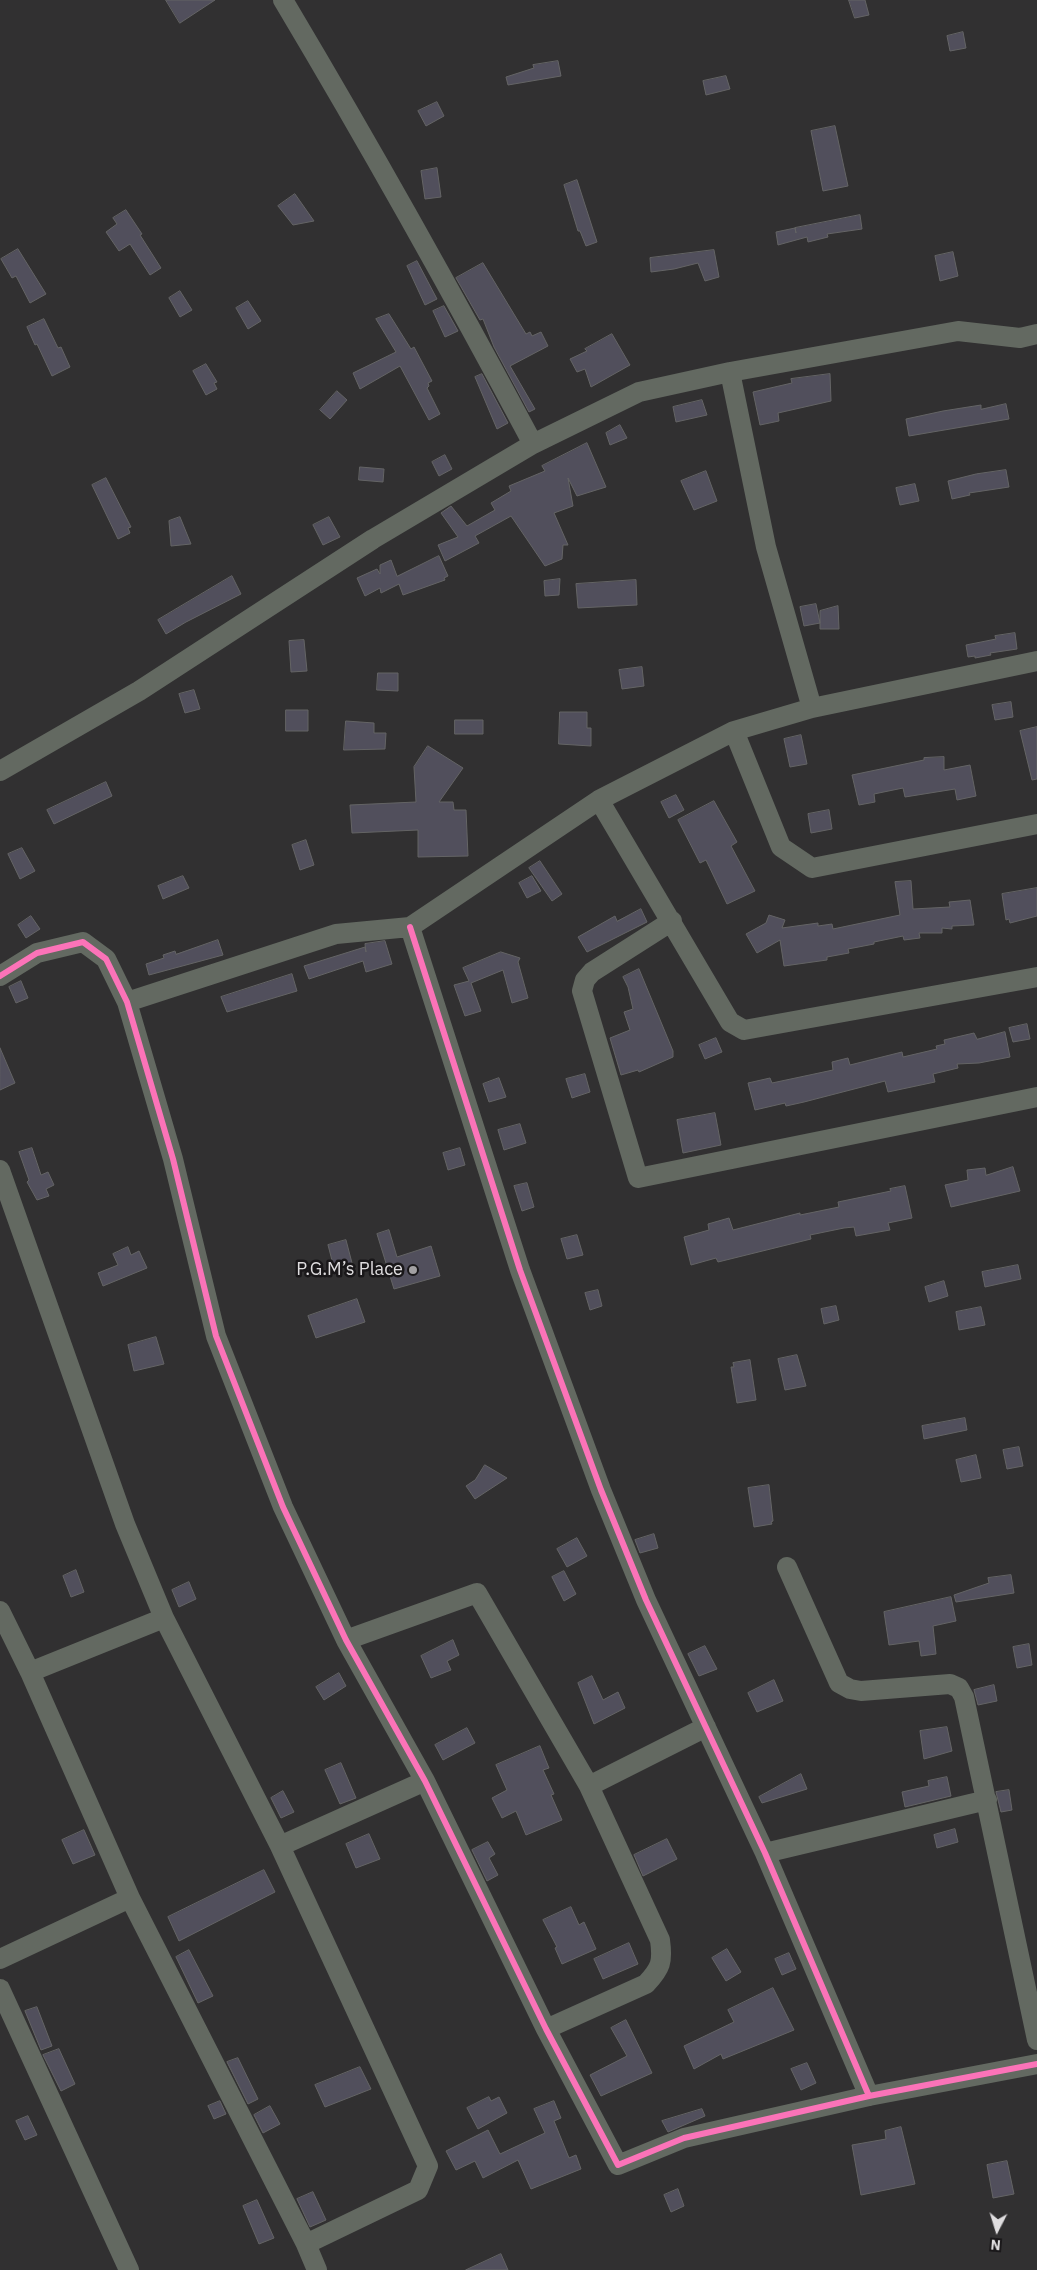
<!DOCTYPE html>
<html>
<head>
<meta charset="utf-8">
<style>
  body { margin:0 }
  #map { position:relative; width:1037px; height:2270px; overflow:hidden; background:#313031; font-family:"IBM Plex Sans",sans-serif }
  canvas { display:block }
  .north { position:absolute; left:972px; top:2205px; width:50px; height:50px; -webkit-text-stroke:4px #191719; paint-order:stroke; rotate:185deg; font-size:14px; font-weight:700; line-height:20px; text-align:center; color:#dfdddf }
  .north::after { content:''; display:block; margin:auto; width:18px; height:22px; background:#dfdddf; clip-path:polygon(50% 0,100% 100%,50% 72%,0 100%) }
</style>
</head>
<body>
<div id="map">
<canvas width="1037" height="2270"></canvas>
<div class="north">N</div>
</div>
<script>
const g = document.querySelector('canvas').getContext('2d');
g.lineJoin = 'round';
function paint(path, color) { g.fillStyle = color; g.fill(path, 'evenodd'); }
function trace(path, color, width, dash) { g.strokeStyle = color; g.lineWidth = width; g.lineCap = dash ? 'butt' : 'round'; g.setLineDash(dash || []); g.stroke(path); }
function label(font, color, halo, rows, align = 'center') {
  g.font = font + ' "IBM Plex Sans",sans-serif'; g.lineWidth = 5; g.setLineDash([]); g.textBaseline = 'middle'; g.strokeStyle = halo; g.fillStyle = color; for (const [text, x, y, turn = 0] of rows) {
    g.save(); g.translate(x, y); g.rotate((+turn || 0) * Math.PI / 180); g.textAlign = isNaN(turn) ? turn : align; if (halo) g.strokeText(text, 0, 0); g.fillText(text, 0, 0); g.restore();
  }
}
const building = new Path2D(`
  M166 0H215L180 23Z
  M849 0H865L869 15 855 18Z
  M963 32 966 48 950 51 947 36Z
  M558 61 561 76 508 85 506 77 534 68 533 65Z
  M726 76 730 89 706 95 703 81Z
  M437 102 444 116 426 126 418 111Z
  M835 126 848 186 823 191 811 131Z
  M437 168 441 197 425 199 421 171Z
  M577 180 597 242 586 246 580 231H578L564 185Z
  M295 194 314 221 293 225 278 206Z
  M126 210 142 234 140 235 161 268 150 275 130 244 119 251 106 232 117 224 113 218Z
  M860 215 862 229 827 234 828 237 808 242 807 237 778 245 776 232 795 228 796 233 795 228Z
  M18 249 46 294 30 303 16 276 12 278 1 259Z
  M714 250 719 277 705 281 698 263 674 269 651 272 650 258Z
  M953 252 958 276 940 281 935 256Z
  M417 261 437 299 425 305 407 266Z
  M483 263 526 334 530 332 532 336 541 332 548 346 510 366 535 409 529 412 494 347 483 319 480 320 456 278Z
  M180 291 192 310 180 317 169 298Z
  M248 301 261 321 248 329 236 308Z
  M444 306 458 331 445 337 433 311Z
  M389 314 411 349 414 347 432 381 428 383 429 386 427 388 440 414 429 420 400 366 360 389 353 373 396 352 376 319Z
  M44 319 58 348 61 347 70 367 52 376 37 344 35 345 27 327Z
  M612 334 630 365 591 387 585 369 577 372 570 359 587 351 585 349Z
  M206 364 217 382 214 383 217 389 206 395 193 371Z
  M482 374 508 423 497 429 475 377Z
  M830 374 831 401 778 413 779 421 760 425 753 392 792 383 791 379Z
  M337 391 347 400 330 419 320 410Z
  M702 400 707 415 676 422 673 407Z
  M1006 404 1009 419 909 436 906 419 943 411 981 405V409Z
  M620 425 627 438 610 445 606 433Z
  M587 443 606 487 577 496 568 478 573 506 554 513 568 545H563L562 559 545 566 511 516 475 536 479 543 445 561 438 545 458 537 441 513 451 506 467 526 495 510 491 503 511 491 509 486 545 471 542 466Z
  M445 455 452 469 439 476 432 462Z
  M360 467 384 469 383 482 359 480Z
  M1006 470 1009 487 969 493 970 495 952 499 948 481 976 474Z
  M706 471 717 501 694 510 681 481Z
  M106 478 131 527 128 528 130 533 118 539 92 485Z
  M915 484 919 501 900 505 896 488Z
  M180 517 191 544 171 546 169 521Z
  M329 517 340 537 323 545 313 525Z
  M439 556 448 576 444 578 445 580 403 595 399 584 381 593 380 588 365 596 357 578 377 569 380 574V565L391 560 397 576Z
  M232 576 241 594 186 622 166 634 158 620Z
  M560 579 559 595 545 596 544 581Z
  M636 580 637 605 578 608 576 584Z
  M816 604 820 623 804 626 800 607Z
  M838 606 839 629H820V611Z
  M1015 633 1017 649 990 653 991 655 975 658V656L968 657 966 645 996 639 995 636Z
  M304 640 307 671 291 672 289 641Z
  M642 667 644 686 622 689 619 670Z
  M378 673H398V691L377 690Z
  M194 690 200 709 185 713 179 694Z
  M1011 702 1013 717 995 720 992 705Z
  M286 710H308V731H286Z
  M560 712H587V728H591V746L559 744Z
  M455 720H483V734H455Z
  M346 721 374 723V733H386L385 749 344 750Z
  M1037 727V779L1032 780 1020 731Z
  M801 735 807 764 790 767 784 739Z
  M428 746 463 768 439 802H453L454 810H466L468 856 418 857V830L352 833 350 805 416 802 414 767Z
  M944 757V770L970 765 976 796 957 800 955 789 905 797 903 788 874 794 875 802 859 805 852 775 924 760V758Z
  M106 782 112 796 54 824 47 810Z
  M676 795 684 810 669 818 661 802Z
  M714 801 737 842 731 846 755 891 727 904 706 860 700 863 678 820Z
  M829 810 832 829 811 833 808 814Z
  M306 840 314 865 300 870 292 845Z
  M22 848 35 871 20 879 8 854Z
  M540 861 562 894 552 901 529 868Z
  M183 876 189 888 163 899 158 886Z
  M532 876 541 891 527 898 519 883Z
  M911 881 913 909 950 907 949 902 970 900 974 925 952 926V929L942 928V933H919L920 938 904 940 903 936 874 942V944L848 949 849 953 827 957V960L784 966 780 940 757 953 746 934 766 923 769 915 785 920 782 928 818 923V926L832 924 833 929 900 915 895 882Z
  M1037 888V916L1010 923 1009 919 1006 920 1002 894Z
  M641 909 647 922 587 952 578 937 615 916 617 921Z
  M31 916 40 929 26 938 18 925Z
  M218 940 223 955 149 975 146 964 164 958 163 955 175 951 176 954Z
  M385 941 392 964 366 972 363 961 309 979 304 966 365 947 366 952 365 944Z
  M501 952 520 958 518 962 528 998 512 1003 503 970 471 983 481 1011 465 1016 454 985 469 981 463 968Z
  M639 969 673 1051V1057L639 1072 638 1070 621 1075 610 1038 630 1030 624 1012 633 1009 628 987 623 977Z
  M292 974 297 991 227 1012 221 997Z
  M21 981 28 998 16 1003 9 987Z
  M1027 1024 1030 1039 1013 1042 1009 1028Z
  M1005 1032 1010 1057 979 1063 957 1064 958 1068 933 1074 935 1082 888 1092 885 1081 804 1102 786 1106 785 1103 755 1110 748 1083 770 1078 772 1083 833 1070 832 1062 848 1058 850 1065 902 1052 903 1057 937 1049 936 1046 945 1044 944 1040 974 1033 977 1039Z
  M716 1038 722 1052 705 1059 699 1045Z
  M0 1048 15 1083 0 1090Z
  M585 1074 590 1092 572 1098 566 1079Z
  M499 1078 506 1097 489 1102 483 1084Z
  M715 1113 721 1145 683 1153 677 1120Z
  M520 1124 526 1143 504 1150 498 1130Z
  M32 1148 41 1175 48 1172 54 1185 46 1189 49 1196 37 1200 27 1182 29 1180 19 1152Z
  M460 1148 465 1165 448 1170 443 1153Z
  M1013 1167 1020 1191 951 1207 945 1185 968 1180 967 1170 985 1168 986 1175Z
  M527 1183 534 1207 522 1211 514 1186Z
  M905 1186 912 1218 888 1223 890 1230 856 1236 854 1227 844 1228 810 1235 811 1239 718 1262 716 1258 691 1265 684 1237 709 1230 708 1224 729 1218 733 1230 800 1213V1215L839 1207 838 1202 891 1191 890 1189Z
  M389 1230 397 1257 431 1246 440 1276 394 1289 377 1234Z
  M577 1235 583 1255 567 1259 561 1239Z
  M346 1240 352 1263 334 1268 328 1245Z
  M128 1247 131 1255 139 1251 147 1268 103 1286 98 1273 118 1265 113 1254Z
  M1018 1265 1021 1279 985 1287 982 1272Z
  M944 1281 948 1296 929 1302 925 1287Z
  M598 1290 602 1306 590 1310 585 1293Z
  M357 1299 365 1322 316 1338 308 1316Z
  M836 1306 839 1320 824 1324 821 1309Z
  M981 1307 985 1325 959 1330 956 1312Z
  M156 1337 164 1364 134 1371 128 1345Z
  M797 1355 806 1386 785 1390 778 1359Z
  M750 1360 756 1400 737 1403 731 1367H734L733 1363Z
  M965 1418 967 1430 924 1439 922 1426Z
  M1019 1447 1023 1466 1007 1469 1003 1450Z
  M976 1455 981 1478 961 1482 956 1460Z
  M485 1465 507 1478 475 1499 466 1486 475 1480Z
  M769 1485 773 1521 771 1522 772 1524 754 1527 748 1488Z
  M654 1534 658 1548 640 1553 635 1540Z
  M577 1538 587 1556 567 1567 557 1549Z
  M76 1570 84 1592 71 1597 63 1576Z
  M564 1571 576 1594 564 1601 552 1577Z
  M1011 1575 1014 1593 956 1602 954 1595 989 1583 988 1578Z
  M189 1582 196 1599 179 1607 172 1590Z
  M951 1597 956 1621 933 1626 936 1654 921 1656 919 1641 889 1645 884 1612Z
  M453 1640 459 1655 447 1661 451 1670 431 1678 421 1656Z
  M1029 1644 1032 1665 1017 1668 1013 1647Z
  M705 1646 717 1669 699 1676 688 1654Z
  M339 1673 346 1686 324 1700 316 1687Z
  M592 1676 603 1700 618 1692 625 1708 594 1724 578 1683Z
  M774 1680 783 1701 757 1712 748 1693Z
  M994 1685 997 1701 978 1705 974 1690Z
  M947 1727 952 1751 924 1759 920 1731Z
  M467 1728 475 1743 443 1760 435 1745Z
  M540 1746 549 1768 543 1770 554 1794 551 1795 562 1820 526 1835 516 1811 502 1818 492 1798 507 1790 496 1765Z
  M341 1763 356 1798 340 1804 325 1770Z
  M801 1774 807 1789 762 1803 759 1797Z
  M947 1777 951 1796 905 1807 902 1792 929 1786 928 1781Z
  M1009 1790 1012 1810 1001 1812 996 1792Z
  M283 1791 294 1812 281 1818 271 1798Z
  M955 1829 958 1842 937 1848 934 1835Z
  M84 1830 95 1855 73 1864 62 1840Z
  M369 1834 380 1859 356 1868 346 1844Z
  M667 1839 677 1859 643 1876 634 1855Z
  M488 1842 495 1854 489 1858 498 1875 487 1881 472 1850Z
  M264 1870 275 1892 179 1941 168 1917Z
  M571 1907 579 1925 584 1922 596 1949 562 1964 555 1948 557 1947 543 1920Z
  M629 1943 638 1964 603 1979 594 1959Z
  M727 1949 741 1972 726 1981 712 1958Z
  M189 1950 213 1996 198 2003 176 1957Z
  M789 1953 796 1969 782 1975 775 1959Z
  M773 1988 794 2030 723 2059 721 2054 694 2069 684 2046 734 2022 728 2010Z
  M37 2007 52 2046 41 2050 25 2011Z
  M626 2020 652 2073 601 2096 590 2075 627 2056 611 2028Z
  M59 2049 75 2084 61 2091 43 2055Z
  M238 2058 258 2099 248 2104 227 2062Z
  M807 2063 816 2083 801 2090 791 2069Z
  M360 2067 371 2089 325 2107 315 2085Z
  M489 2097 491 2101 499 2097 507 2113 478 2129 467 2108Z
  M220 2101 226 2114 214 2119 208 2106Z
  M554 2101 561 2118 554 2121 569 2158 576 2155 581 2169 531 2189 518 2160 483 2178 475 2161 456 2170 446 2151 488 2130 500 2154 545 2133 534 2109Z
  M270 2106 280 2124 263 2133 254 2115Z
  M702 2109 705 2116 668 2132 662 2121Z
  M28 2116 37 2135 25 2140 16 2121Z
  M901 2127 915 2184 861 2195 852 2145 886 2139 885 2131Z
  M1007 2161 1014 2194 993 2198 987 2165Z
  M678 2189 684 2206 671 2212 664 2195Z
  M313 2192 326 2220 310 2227 297 2199Z
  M257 2200 274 2238 259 2244 243 2206Z
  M501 2254 508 2270H466Z`);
const minor = new Path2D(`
  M283 0C370 146 453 294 533 444
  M730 372 766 547 812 708
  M734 731 781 847 812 868 1037 824
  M0 771 139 691 373 539 533 444 639 392 730 372 958 331 1020 338 1037 334
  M599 800 730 1022 744 1030 1037 977
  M672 921 592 972 585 980 582 991 638 1178 1037 1097
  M410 927 520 1270 601 1490 646 1600 765 1853 869 2096
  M0 976 37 953 83 942 106 959 127 1002 173 1159 216 1336 283 1507 346 1640 425 1781 546 2029 618 2165 684 2138 869 2096 1037 2064
  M127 1002 336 934 410 927 599 800 734 731 812 708 1037 661
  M0 1170 125 1524 164 1618 280 1846 428 2166 418 2190 306 2244
  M787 1567 839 1683 850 1689 861 1691 950 1684 959 1688 964 1697 1037 2040
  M0 1611 30 1672 130 1898 306 2244 317 2270
  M346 1640 477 1593 589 1786 660 1940C663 1962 661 1968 646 1984L546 2029
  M30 1672 164 1618
  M589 1786 706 1727
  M280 1846 425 1781
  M765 1853 987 1800
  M0 1959 130 1898
  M0 1989 129 2270`);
const cycleway = new Path2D(`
  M410 927 520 1270 601 1490 646 1600 765 1853 869 2096
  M0 976 37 953 83 942 106 959 127 1002 173 1159 216 1336 283 1507 346 1640 425 1781 546 2029 618 2165 684 2138 869 2096 1037 2064`);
const markers = [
  [413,1270,5,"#a2a0a2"]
];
const poiNames = [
  ["P.G.M’s Place",403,1270]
];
paint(building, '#514f5c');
trace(building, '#646465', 1);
trace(minor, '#636961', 20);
trace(cycleway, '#fb73b8', 6);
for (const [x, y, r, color] of markers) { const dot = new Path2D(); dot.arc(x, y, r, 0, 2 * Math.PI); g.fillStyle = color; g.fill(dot); trace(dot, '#191719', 2); }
label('18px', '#dfdddf', '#191719', poiNames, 'right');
</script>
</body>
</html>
